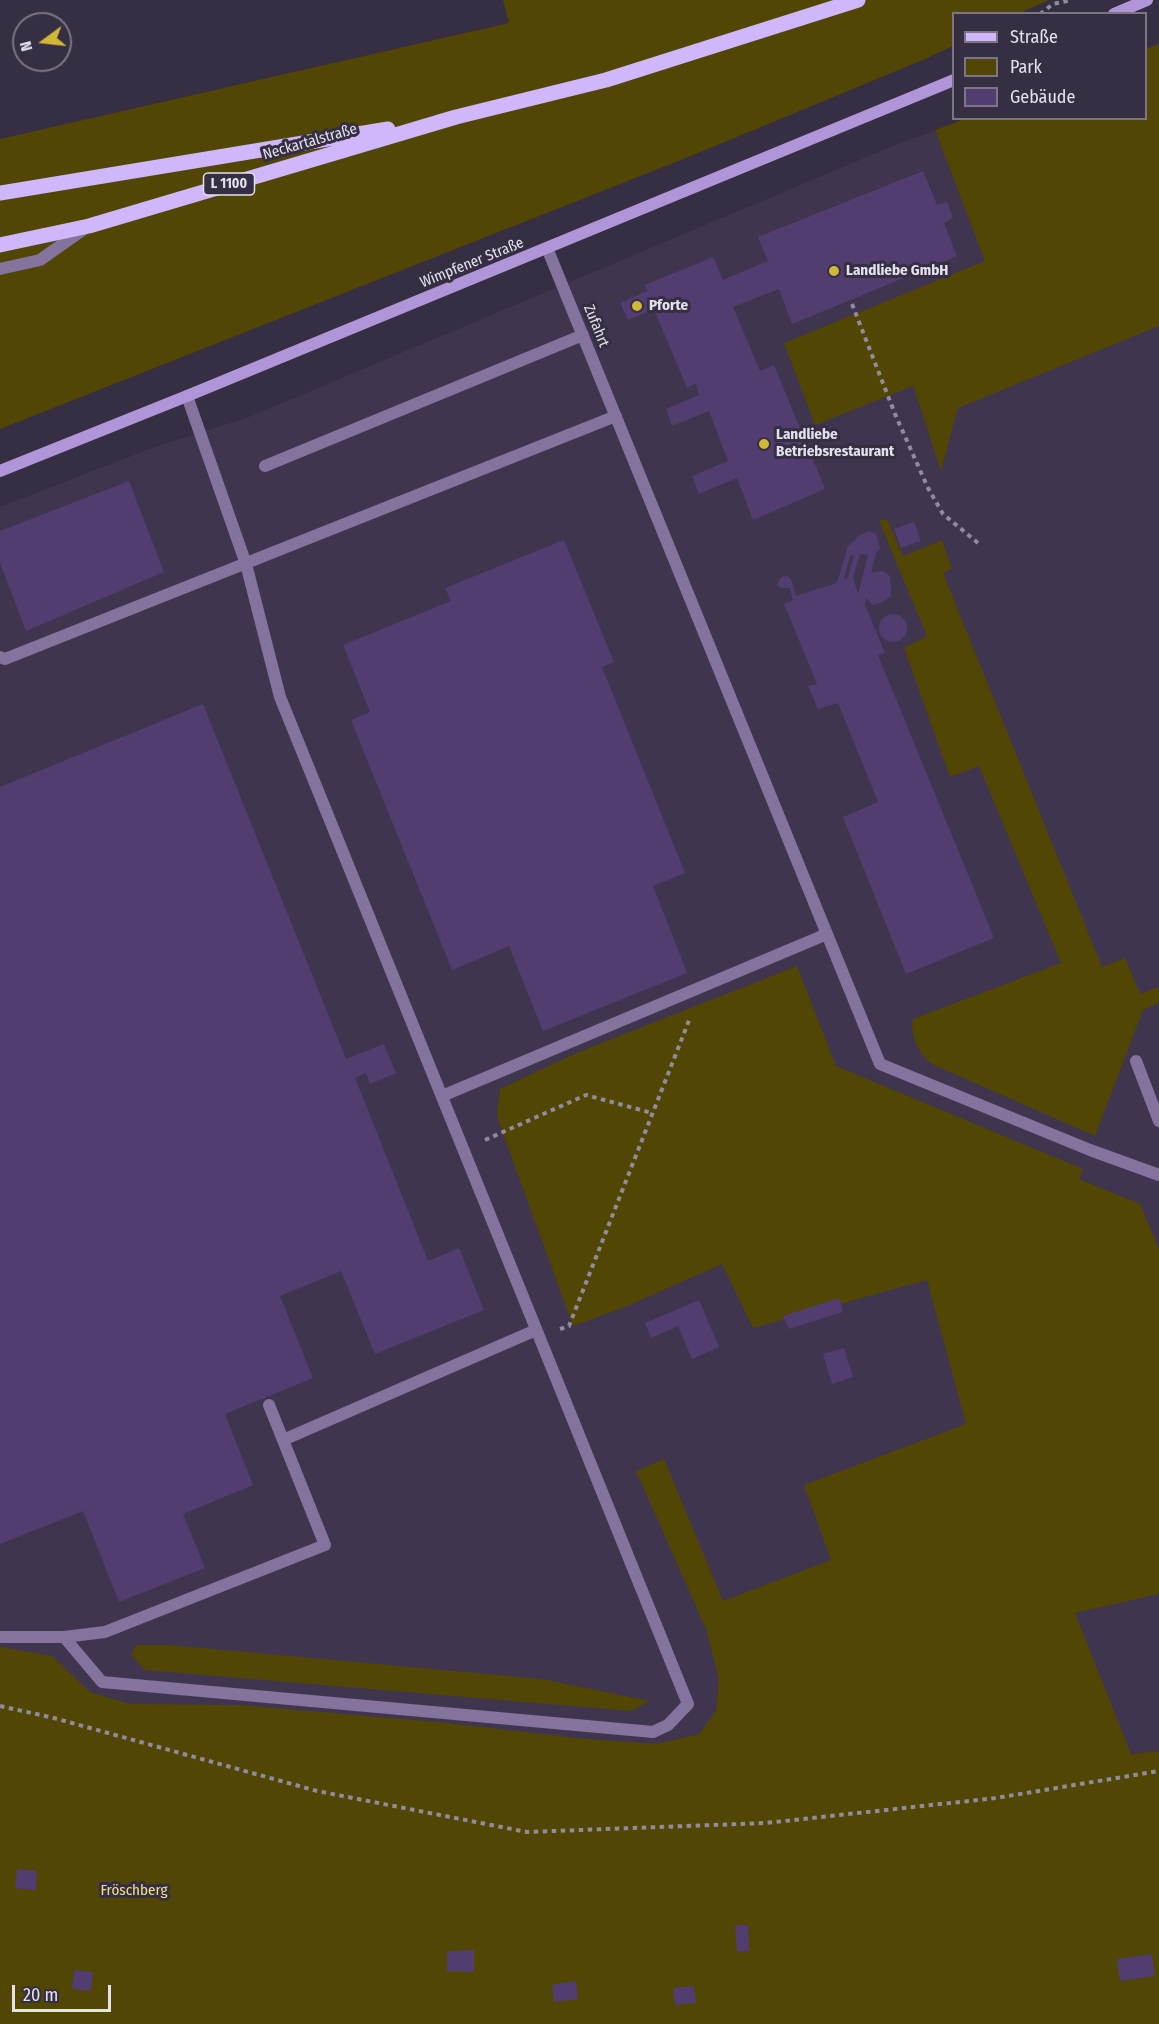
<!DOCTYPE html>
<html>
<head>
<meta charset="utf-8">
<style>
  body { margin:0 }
  #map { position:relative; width:1159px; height:2024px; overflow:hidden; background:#362e42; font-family:"Fira Sans Condensed",sans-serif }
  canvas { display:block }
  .legend { position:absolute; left:952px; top:12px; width:195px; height:108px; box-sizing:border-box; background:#362e42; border:2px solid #7c7586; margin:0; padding:8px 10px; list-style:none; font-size:18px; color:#e4e0ed }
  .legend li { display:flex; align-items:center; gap:12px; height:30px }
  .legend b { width:30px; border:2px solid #7c7586 }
  .north { position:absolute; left:12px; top:12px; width:60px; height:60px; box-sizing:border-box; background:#362e42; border:2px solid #7c7586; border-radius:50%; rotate:255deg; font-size:16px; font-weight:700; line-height:24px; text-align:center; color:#e4e0ed }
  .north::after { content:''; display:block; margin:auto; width:21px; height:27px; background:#d0b837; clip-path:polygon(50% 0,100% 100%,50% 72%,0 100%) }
  .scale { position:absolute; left:12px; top:1985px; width:99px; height:27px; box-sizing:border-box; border:3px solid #e4e0ed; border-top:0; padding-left:8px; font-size:18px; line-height:21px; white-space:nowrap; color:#e4e0ed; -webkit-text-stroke:4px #362e42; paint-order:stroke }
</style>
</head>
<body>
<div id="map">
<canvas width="1159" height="2024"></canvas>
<ul class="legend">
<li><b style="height:8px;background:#d0b6fb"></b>Straße</li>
<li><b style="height:16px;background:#514604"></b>Park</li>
<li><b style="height:16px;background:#523d70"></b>Gebäude</li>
</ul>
<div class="north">N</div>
<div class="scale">20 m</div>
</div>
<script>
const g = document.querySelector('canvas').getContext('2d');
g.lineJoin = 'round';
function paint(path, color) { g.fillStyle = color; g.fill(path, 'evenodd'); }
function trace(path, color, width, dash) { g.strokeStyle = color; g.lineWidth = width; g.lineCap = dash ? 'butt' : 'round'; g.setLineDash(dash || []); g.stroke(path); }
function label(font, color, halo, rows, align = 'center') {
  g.font = font + ' "Fira Sans Condensed",sans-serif'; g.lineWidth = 6; g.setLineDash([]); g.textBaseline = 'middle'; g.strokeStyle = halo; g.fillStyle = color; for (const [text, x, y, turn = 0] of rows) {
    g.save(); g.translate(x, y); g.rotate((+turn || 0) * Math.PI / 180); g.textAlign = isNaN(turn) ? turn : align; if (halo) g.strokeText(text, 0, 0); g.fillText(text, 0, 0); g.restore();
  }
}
const built = new Path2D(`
  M1159 44V1751L1131 1754 668 1771 0 1690V507L152 448 249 417 888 148 965 119 1146 118V49Z`);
const green = new Path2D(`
  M503 0H1049L1020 13 954 14 953 46 925 59 691 156 0 429V139L509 23Z
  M1159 44V326L958 408 941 471 913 386 815 425 784 343 985 261 935 130 965 119 1146 118V49Z
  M887 519 903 556 942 540 952 569 943 573 1102 967 1125 958 1140 994 1159 987V1003L1143 1010 1095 1136 934 1065C920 1056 909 1037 913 1019L1061 963 979 766 950 777 904 648 927 636 879 521Z
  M797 966 836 1066 1083 1169 1079 1179 1140 1204 1159 1249V1594L1075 1613 1131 1754 1159 1751V2024H0V1647L52 1656 90 1692 130 1704 240 1705 448 1723 576 1738 656 1744 699 1734 716 1711 719 1679 706 1629 636 1471 664 1459 723 1601 831 1560 804 1485 966 1424 927 1280 753 1328 722 1264 625 1307 573 1326 502 1131 497 1114 500 1089 574 1054Z
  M136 1645H170L542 1679 650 1701 631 1711 145 1670 131 1655Z`);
const building = new Path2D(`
  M923 171 937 205 947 202 953 218 944 223 957 256 792 324 779 289 733 307 760 371 774 365 825 489 753 520 737 478 699 494 692 476 728 461 709 411 672 426 666 409 699 395 696 383 687 388 654 309 628 320 620 303 647 291 645 285 713 257 723 280 768 261 758 237Z
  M129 481 164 572 26 631 0 563V531Z
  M914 522 921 541 901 548 894 529Z
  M869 531 876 534 880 548 876 553 871 573 883 571 890 576 891 586V596L882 602 873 605 866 598 865 605 885 653 878 655 994 938 906 974 843 817 878 802 838 703 818 709 808 686 817 684 784 604 793 601 790 588H781L777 585 781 577 788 576 792 582 796 596 837 583 848 546 859 536ZM860 554 868 555 858 594 853 577ZM854 555 848 578 844 579 850 556Z
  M564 540 614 662 602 667 685 873 653 886 687 973 543 1031 509 946 452 970 351 720 370 712 343 645 451 601 445 588Z
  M879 628a14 14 0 1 1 28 0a14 14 0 1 1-28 0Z
  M203 704 346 1059 384 1044 396 1073 370 1084 366 1073 355 1078 428 1261 459 1248 484 1310 375 1354 341 1271 280 1296 313 1378 225 1414 253 1485 183 1514 205 1568 119 1602 83 1511 0 1544V787Z
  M839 1298 843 1312 789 1329 783 1316Z
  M699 1300 719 1347 692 1359 678 1326 651 1338 645 1323Z
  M844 1348 853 1377 832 1384 823 1354Z
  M17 1869 37 1871 36 1890 15 1888Z
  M735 1925H748L749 1951H737Z
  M474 1950V1972H447V1951Z
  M1152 1954 1155 1976 1120 1981 1117 1959Z
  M74 1970 93 1972 91 1991 72 1989Z
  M576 1981 578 1999 554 2002 552 1985Z
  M694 1986 696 2003 675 2005 673 1988Z`);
const path = new Path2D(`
  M1040 14 1053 4 1071 0
  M852 304 895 414 928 488 943 514 978 543
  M485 1140 586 1095 652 1113
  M560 1329 569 1326 690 1018
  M0 1706 54 1718 317 1791 527 1832 766 1823 996 1798 1159 1771`);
const lane = new Path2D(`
  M547 248 880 1064 1090 1150 1159 1175
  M0 269 40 260 84 229
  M265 466 583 335
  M0 657 5 659 616 416
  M1136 1061 1159 1121
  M442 1096 827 934
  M283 1440 536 1330
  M0 1637H64L105 1632 325 1545 269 1405
  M64 1637 102 1682 653 1732 668 1725 688 1704 280 697 246 564 187 396`);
const secondary = new Path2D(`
  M1114 14 1147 0
  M0 471 187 396 954 80`);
const primary = new Path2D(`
  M0 193 388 129
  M0 245 89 226 456 117 606 80 858 0`);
const markers = [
  [834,271,6,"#d0b837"],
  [637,306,6,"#d0b837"],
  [764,444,6,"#d0b837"]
];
const shields = [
  [229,184,51]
];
const shieldNames = [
  ["L 1100",229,184]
];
const streetNames = [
  ["Neckartalstraße",310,142,-16],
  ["Wimpfener Straße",472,263,-22],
  ["Zufahrt",596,326,68]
];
const poiNames = [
  ["Landliebe GmbH",846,271],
  ["Pforte",649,306],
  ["Landliebe",776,435],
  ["Betriebsrestaurant",776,452]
];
const parkNames = [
  ["Fröschberg",134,1891]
];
paint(built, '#3f354f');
paint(green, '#514604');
paint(building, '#523d70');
trace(path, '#918b9b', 4, [4.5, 4.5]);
trace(lane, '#83739d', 12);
trace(secondary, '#b096d9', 12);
trace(primary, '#d0b6fb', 15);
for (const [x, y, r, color] of markers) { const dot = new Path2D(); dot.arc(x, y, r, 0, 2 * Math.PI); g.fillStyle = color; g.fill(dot); trace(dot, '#362e42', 2); }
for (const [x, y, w] of shields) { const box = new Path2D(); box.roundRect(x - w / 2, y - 11, w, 22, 4.5); g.fillStyle = '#362e42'; g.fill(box); trace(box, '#e4e0ed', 1.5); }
label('bold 14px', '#e4e0ed', null, shieldNames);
label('15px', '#e4e0ed', '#362e42', streetNames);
label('bold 15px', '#e4e0ed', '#362e42', poiNames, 'left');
label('15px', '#f2e083', '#362e42', parkNames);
</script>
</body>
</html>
